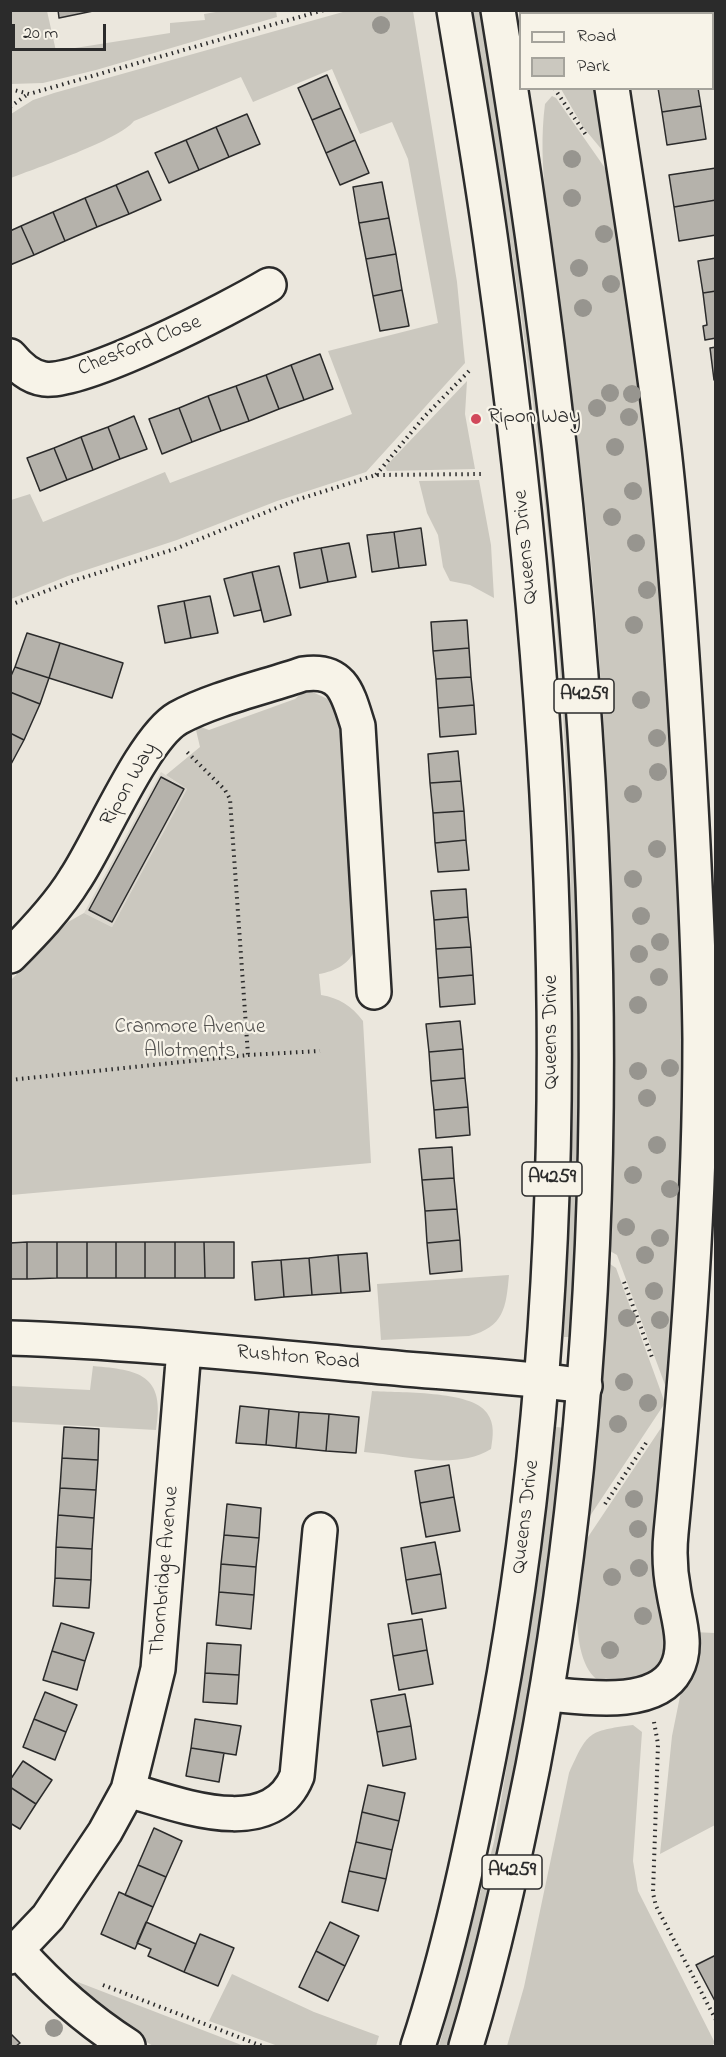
<!DOCTYPE html>
<html>
<head>
<meta charset="utf-8">
<style>
  body { margin:0 }
  #map { position:relative; width:726px; height:2057px; overflow:hidden; background:#ebe7dd; font-family:"Indie Flower",sans-serif }
  canvas { display:block }
  .frame { position:absolute; inset:0; border:12px solid #2b2b2b; pointer-events:none }
  .legend { position:absolute; left:519px; top:12px; width:195px; height:78px; box-sizing:border-box; background:#f7f3e8; border:2px solid #a5a39c; margin:0; padding:8px 10px; list-style:none; font-size:18px; color:#2b2b2b }
  .legend li { display:flex; align-items:center; gap:12px; height:30px }
  .legend b { width:30px; border:2px solid #a5a39c }
  .scale { position:absolute; left:12px; top:24px; width:94px; height:27px; box-sizing:border-box; border:3px solid #2b2b2b; border-top:0; padding-left:8px; font-size:18px; line-height:21px; white-space:nowrap; color:#2b2b2b; -webkit-text-stroke:4px #f7f3e8; paint-order:stroke }
</style>
</head>
<body>
<div id="map">
<canvas width="726" height="2057"></canvas>
<div class="frame"></div>
<ul class="legend">
<li><b style="height:8px;background:#f7f3e8"></b>Road</li>
<li><b style="height:16px;background:#cbc8bf"></b>Park</li>
</ul>
<div class="scale">20 m</div>
</div>
<script>
const g = document.querySelector('canvas').getContext('2d');
g.lineJoin = 'round';
function paint(path, color) { g.fillStyle = color; g.fill(path, 'evenodd'); }
function trace(path, color, width, dash) { g.strokeStyle = color; g.lineWidth = width; g.lineCap = dash ? 'butt' : 'round'; g.setLineDash(dash || []); g.stroke(path); }
function label(font, color, halo, rows, align = 'center') {
  g.font = font + ' "Indie Flower",sans-serif'; g.lineWidth = 4.5; g.setLineDash([]); g.textBaseline = 'middle'; g.strokeStyle = halo; g.fillStyle = color; for (const [text, x, y, turn = 0] of rows) {
    g.save(); g.translate(x, y); g.rotate((+turn || 0) * Math.PI / 180); g.textAlign = isNaN(turn) ? turn : align; if (halo) g.strokeText(text, 0, 0); g.fillText(text, 0, 0); g.restore();
  }
}
const built = new Path2D(`
  M161 772 187 789 112 927 84 913Z`);
const green = new Path2D(`
  M11 10 47 11 56 51 170 33V23L205 20 204 14 222 11H276L277 17 96 70 43 83 11 84Z
  M350 10 413 11 457 282 465 363 366 472 277 501 177 540 68 576 11 599V500L30 494 43 522 165 472 170 483 352 414 328 351 438 323 408 159 392 122 360 134 332 69 253 102 241 77 134 121C119 140 36 168 11 178V114L33 100 54 93Z
  M473 11H481C534 314 568 621 576 929 580 1065 581 1201 570 1337H564C580 1057 575 773 544 494 526 332 500 171 473 11Z
  M561 89H603L607 156 583 127Z
  M552 96 556 98 605 168 610 172 658 511 679 821 686 1133 668 1393 617 1255 610 1251C618 1021 613 792 591 563 582 471 570 379 558 288 550 226 537 166 545 104Z
  M467 381 465 414 475 469 387 471 385 467Z
  M479 480 491 545 494 598 470 585 450 581 443 567 438 535 427 513 419 481Z
  M306 689 332 701 340 716 356 947C350 964 336 971 319 974L321 995C339 998 352 1006 363 1021L371 1163 11 1195V980L68 922 84 913 112 927 187 789 166 775 200 747 196 730 201 727 209 730 295 699Z
  M610 1264 616 1268 665 1403 588 1519 586 1518 594 1462Z
  M509 1275C506 1308 504 1327 469 1336L381 1340 377 1284Z
  M93 1366C138 1370 166 1374 156 1430L11 1422V1386L90 1390Z
  M372 1391C398 1393 472 1390 487 1413 495 1424 493 1436 491 1449 455 1471 404 1455 364 1452Z
  M669 1416 660 1599 668 1656 652 1677 604 1684C564 1665 579 1572 585 1537H588Z
  M556 1427 566 1428C550 1566 530 1704 501 1840 486 1909 466 1978 447 2046H439L494 1842 540 1568Z
  M693 1632 715 1633V1825L660 1854 672 1736Z
  M633 1725 642 1732 633 1861 638 1891 715 2043 711 2046H507L524 1987 569 1773C588 1732 587 1731 633 1725Z
  M57 1974 244 2046H153L114 2022Z
  M232 1974 314 2012 379 2036 376 2046H278L209 2021Z`);
const building = new Path2D(`
  M58 10H93V11L59 18Z
  M644 10H702L703 14H644Z
  M712 53H716L715 80 712 65Z
  M327 75 341 108 312 120 298 88Z
  M658 88H698L701 106 662 112Z
  M701 106 706 139 667 145 662 112Z
  M341 108 355 140 326 153 312 120Z
  M247 114 260 144 229 157 216 127Z
  M216 127 229 157 199 170 186 140Z
  M186 140 199 170 169 183 155 153Z
  M355 140 369 173 340 185 326 153Z
  M716 168V200L674 207 669 175Z
  M148 171 161 200 129 214 116 185Z
  M382 182 389 218 359 223 353 187Z
  M116 185 129 214 97 227 85 198Z
  M85 198 97 227 65 241 53 212Z
  M716 200V235L679 241 674 207Z
  M53 212 65 241 34 255 21 226Z
  M389 218 396 254 366 259 359 223Z
  M21 226 34 255 10 265V231Z
  M396 254 402 290 373 296 366 259Z
  M716 258V291L703 293 698 261Z
  M402 290 409 326 380 331 373 296Z
  M716 291V338L705 340 703 326 707 325 703 293Z
  M716 347V380H714L710 348Z
  M320 354 333 389 304 400 291 365Z
  M291 365 304 400 279 409 266 375Z
  M266 375 279 409 249 421 236 386Z
  M236 386 249 421 221 431 208 396Z
  M208 396 221 431 192 442 179 408Z
  M179 408 192 442 162 454 149 419Z
  M134 416 147 449 120 459 108 427Z
  M108 427 120 459 93 470 81 437Z
  M81 437 93 470 67 480 54 448Z
  M54 448 67 480 40 491 27 458Z
  M421 528 426 565 399 568 394 532Z
  M394 532 399 568 372 572 367 535Z
  M349 543 356 577 328 582 321 548Z
  M321 548 328 582 300 588 294 553Z
  M279 566 291 615 264 622 252 572Z
  M252 572 261 610 234 616 224 579Z
  M210 596 218 633 191 638 184 601Z
  M184 601 191 638 165 643 158 606Z
  M467 620 469 648 433 651 431 622Z
  M27 633 60 643 49 678 15 667Z
  M60 643 123 663 112 698 49 678Z
  M469 648 471 677 436 679 433 651Z
  M15 667 49 678 40 704 10 692V678Z
  M471 677 474 705 438 708 436 679Z
  M10 692 40 704 24 740 10 733Z
  M474 705 476 734 440 737 438 708Z
  M10 733 24 740 10 766Z
  M458 751 461 781 430 783 428 754Z
  M161 777 184 789 112 922 89 910Z
  M461 781 464 811 433 813 430 783Z
  M464 811 466 840 435 843 433 813Z
  M466 840 469 870 438 872 435 843Z
  M466 889 468 917 434 920 431 891Z
  M468 917 471 947 436 949 434 920Z
  M471 947 473 975 438 978 436 949Z
  M473 975 475 1004 440 1007 438 978Z
  M460 1021 463 1049 429 1052 426 1024Z
  M463 1049 465 1078 431 1081 429 1052Z
  M465 1078 468 1107 434 1110 431 1081Z
  M468 1107 470 1135 436 1138 434 1110Z
  M452 1147 454 1178 422 1180 419 1149Z
  M454 1178 457 1209 425 1211 422 1180Z
  M457 1209 460 1240 427 1243 425 1211Z
  M460 1240 462 1271 430 1274 427 1243Z
  M27 1242V1279H10V1243Z
  M27 1242H57V1278L27 1279Z
  M57 1242H87V1278H57Z
  M87 1242H116V1278H87Z
  M116 1242H145V1278H116Z
  M145 1242H175V1278H145Z
  M175 1242H204L205 1278H175Z
  M204 1242H234V1278H205Z
  M367 1253 370 1291 341 1293 338 1255Z
  M338 1255 341 1293 312 1295 309 1258Z
  M309 1258 312 1295 284 1297 281 1260Z
  M281 1260 284 1297 255 1300 252 1262Z
  M240 1406 269 1409 266 1445 236 1443Z
  M269 1409 299 1412 296 1448 266 1445Z
  M299 1412 329 1414 326 1451 296 1448Z
  M329 1414 359 1417 356 1453 326 1451Z
  M64 1427 99 1429 98 1460 62 1458Z
  M62 1458 98 1460 96 1490 60 1488Z
  M449 1465 454 1497 420 1503 415 1471Z
  M60 1488 96 1490 94 1518 58 1515Z
  M454 1497 460 1531 426 1537 420 1503Z
  M227 1504 261 1508 259 1538 224 1535Z
  M58 1515 94 1518 92 1549 56 1547Z
  M224 1535 259 1538 256 1567 221 1564Z
  M435 1542 441 1574 406 1580 401 1548Z
  M56 1547 92 1549 91 1580 55 1578Z
  M221 1564 256 1567 254 1595 219 1592Z
  M441 1574 446 1608 412 1614 406 1580Z
  M55 1578 91 1580 89 1608 53 1606Z
  M219 1592 254 1595 251 1629 216 1625Z
  M422 1619 427 1650 393 1656 388 1624Z
  M61 1623 94 1633 85 1661 52 1651Z
  M207 1643 241 1645 239 1675 205 1673Z
  M427 1650 433 1684 399 1690 393 1656Z
  M52 1651 85 1661 77 1690 43 1680Z
  M205 1673 239 1675 237 1704 203 1702Z
  M45 1692 77 1705 66 1732 34 1719Z
  M405 1694 411 1726 377 1732 371 1700Z
  M34 1719 66 1732 55 1760 23 1747Z
  M195 1719 241 1726 236 1755 191 1748Z
  M411 1726 416 1759 383 1766 377 1732Z
  M191 1748 224 1753 219 1782 186 1776Z
  M23 1761 52 1780 36 1804 10 1787V1780Z
  M368 1785 405 1793 399 1821 362 1812Z
  M10 1787 36 1804 20 1829 10 1823Z
  M362 1812 399 1821 392 1850 356 1842Z
  M154 1828 182 1841 166 1877 138 1865Z
  M356 1842 392 1850 386 1879 349 1871Z
  M138 1865 166 1877 153 1907 125 1895Z
  M349 1871 386 1879 378 1911 342 1902Z
  M119 1892 153 1907 135 1949 101 1934Z
  M146 1922 196 1944 184 1972 148 1956 151 1949 137 1943Z
  M330 1922 359 1936 345 1966 316 1951Z
  M200 1934 234 1948 218 1986 184 1972Z
  M316 1951 345 1966 328 2001 299 1987Z
  M716 1955V2003L696 1965Z
  M10 2033 20 2043 16 2046H10Z`);
const path = new Path2D(`
  M549 14 550 10
  M554 88 586 135
  M10 89 29 94 324 10
  M10 107 28 94
  M376 475 424 417 472 368
  M10 605 72 581 175 549 296 500 376 475 483 474
  M248 1055 320 1051
  M10 1080 248 1055 230 799 225 790 186 751
  M624 1282 653 1360
  M605 1504 646 1443
  M654 1722 658 1744 653 1893 656 1906 716 2020
  M103 1985 262 2046`);
const minor = new Path2D(`
  M599 10 600 14
  M10 356C19 367 29 377 44 379 82 385 232 307 269 285
  M10 956C33 933 58 907 75 879 100 842 143 738 178 718 212 699 265 687 303 674 343 668 348 694 358 726L374 992
  M10 1338C132 1342 252 1355 373 1366 444 1373 514 1376 585 1386
  M547 1694C583 1697 655 1709 676 1670 689 1646 678 1618 674 1593 670 1573 669 1553 671 1533 687 1369 700 1204 700 1039 699 949 694 859 689 770 683 663 676 556 664 450 650 329 630 209 612 88
  M128 1790C178 1804 270 1842 297 1776L320 1530
  M18 1951C51 1988 86 2019 128 2046
  M10 1957 48 1917 105 1832 128 1790 158 1669 184 1349`);
const major = new Path2D(`
  M418 2046C449 1952 470 1853 489 1756 587 1266 563 758 494 265 483 180 468 95 454 10
  M466 2046C494 1954 514 1860 533 1766 645 1184 593 590 498 10`);
const trees = [
  [381,25],
  [572,159],
  [572,198],
  [604,234],
  [579,268],
  [611,284],
  [583,308],
  [610,393],
  [632,394],
  [597,408],
  [629,417],
  [615,447],
  [633,491],
  [612,517],
  [636,543],
  [647,590],
  [634,625],
  [641,700],
  [657,738],
  [658,772],
  [633,794],
  [657,849],
  [633,879],
  [641,916],
  [660,942],
  [639,954],
  [659,977],
  [638,1005],
  [670,1068],
  [638,1071],
  [647,1098],
  [657,1145],
  [633,1175],
  [670,1189],
  [626,1227],
  [660,1238],
  [645,1255],
  [654,1291],
  [627,1318],
  [660,1320],
  [624,1382],
  [648,1403],
  [618,1424],
  [634,1499],
  [638,1529],
  [639,1568],
  [612,1577],
  [643,1616],
  [610,1650],
  [54,2028]
];
const markers = [
  [476,419,6,"#d1495b"]
];
const shields = [
  [584,696,60],
  [552,1179,60],
  [512,1872,60]
];
const shieldNames = [
  ["A4259",584,696],
  ["A4259",552,1179],
  ["A4259",512,1872]
];
const streetNames = [
  ["Chesford Close",140,347,-22],
  ["Queens Drive",527,547,-95],
  ["Ripon Way",130,785,-60],
  ["Queens Drive",553,1032,-90],
  ["Rushton Road",298,1359,5],
  ["Queens Drive",527,1517,-83],
  ["Thornbridge Avenue",166,1571,-85]
];
const poiNames = [
  ["Ripon Way",488,419]
];
const parkNames = [
  ["Cranmore Avenue",190,1029],
  ["Allotments",190,1053]
];
paint(built, '#dbd7ce');
paint(green, '#cbc8bf');
paint(building, '#b5b2ab');
trace(building, '#2b2b2b', 1.5);
trace(minor, '#2b2b2b', 38);
trace(major, '#2b2b2b', 38);
trace(path, '#2b2b2b', 4, [1.5, 4.5]);
trace(minor, '#f7f3e8', 33);
trace(major, '#f7f3e8', 33);
g.fillStyle = '#97958f';
for (const [x, y] of trees) { g.beginPath(); g.arc(x, y, 9, 0, 2 * Math.PI); g.fill(); }
for (const [x, y, r, color] of markers) { const dot = new Path2D(); dot.arc(x, y, r, 0, 2 * Math.PI); g.fillStyle = color; g.fill(dot); trace(dot, '#f7f3e8', 2); }
for (const [x, y, w] of shields) { const box = new Path2D(); box.roundRect(x - w / 2, y - 17, w, 34, 4.5); g.fillStyle = '#f7f3e8'; g.fill(box); trace(box, '#2b2b2b', 1.5); }
label('bold 20px', '#2b2b2b', null, shieldNames);
label('21px', '#2b2b2b', '#f7f3e8', streetNames);
label('21px', '#2b2b2b', '#f7f3e8', poiNames, 'left');
label('21px', '#535250', '#f7f3e8', parkNames);
</script>
</body>
</html>
